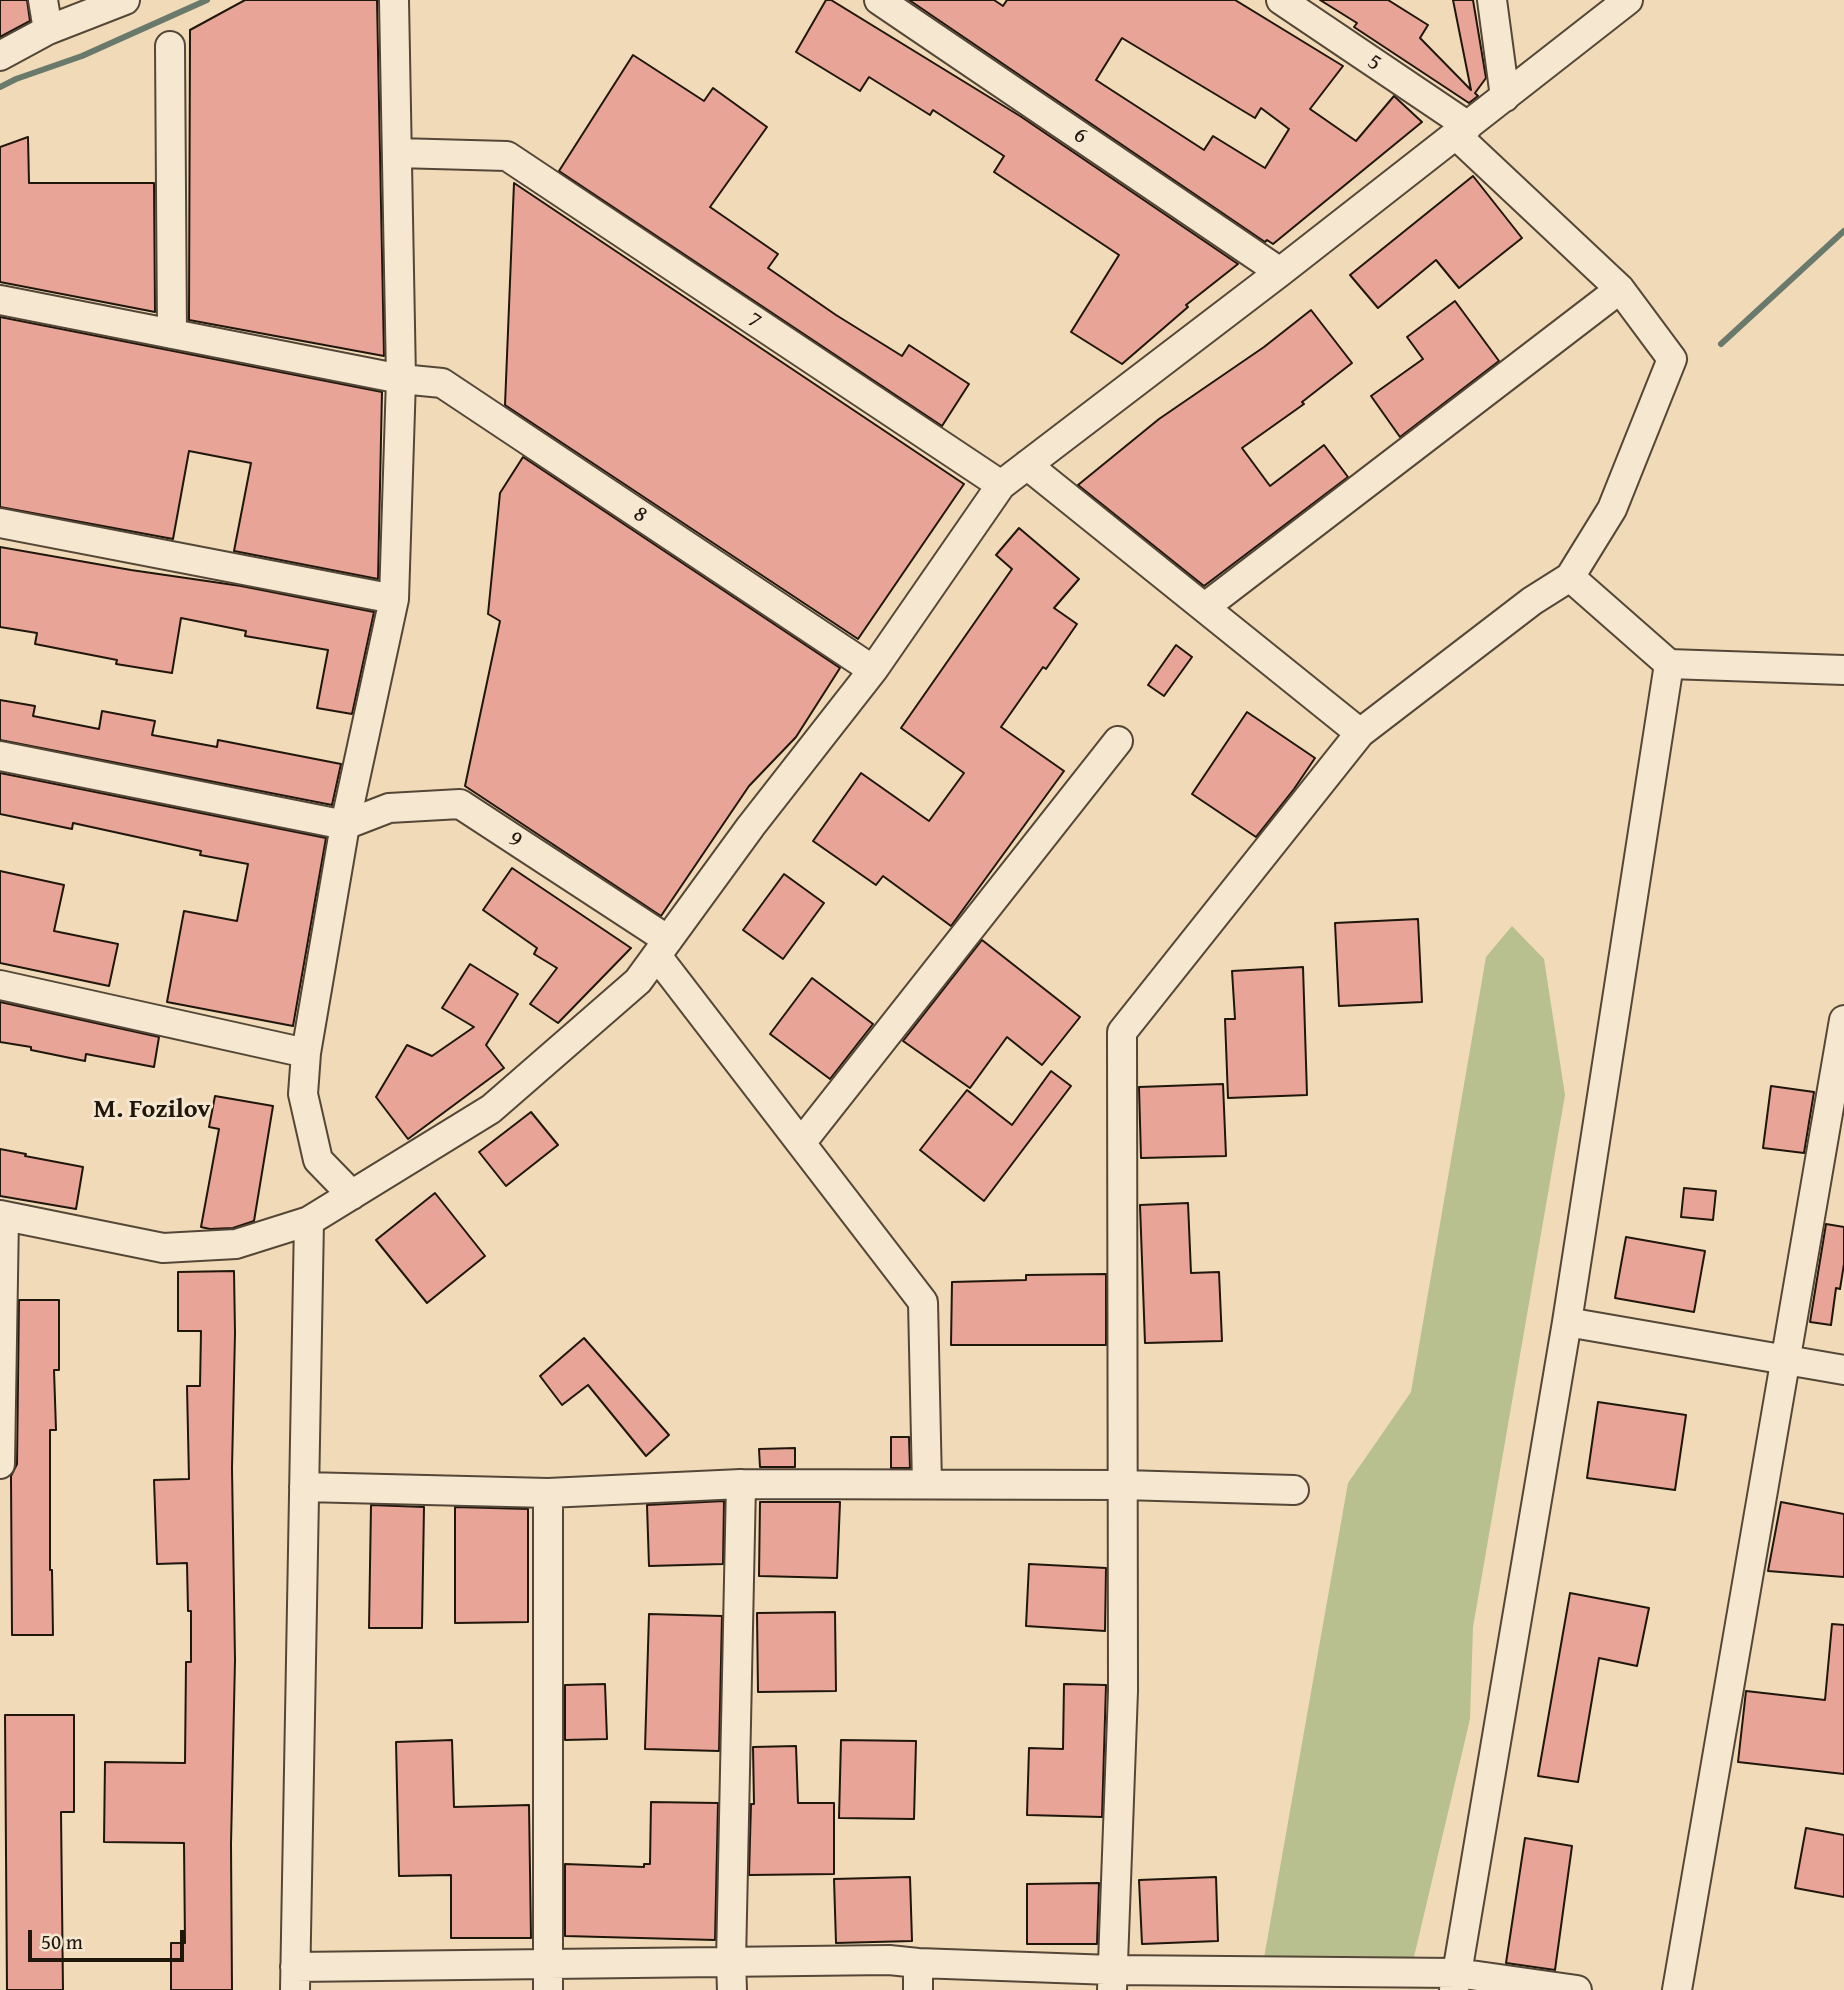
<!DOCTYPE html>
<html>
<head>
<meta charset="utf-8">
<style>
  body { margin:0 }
  #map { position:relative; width:1844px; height:1990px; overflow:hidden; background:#f1dab7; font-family:"Gentium Book Plus",serif }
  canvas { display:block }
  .scale { position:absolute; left:28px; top:1930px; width:156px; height:32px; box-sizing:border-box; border:4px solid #1f160c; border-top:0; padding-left:9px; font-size:21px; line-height:24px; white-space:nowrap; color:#1f160c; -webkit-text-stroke:5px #f6e7d0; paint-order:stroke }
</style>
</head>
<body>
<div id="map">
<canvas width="1844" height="1990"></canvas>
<div class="scale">50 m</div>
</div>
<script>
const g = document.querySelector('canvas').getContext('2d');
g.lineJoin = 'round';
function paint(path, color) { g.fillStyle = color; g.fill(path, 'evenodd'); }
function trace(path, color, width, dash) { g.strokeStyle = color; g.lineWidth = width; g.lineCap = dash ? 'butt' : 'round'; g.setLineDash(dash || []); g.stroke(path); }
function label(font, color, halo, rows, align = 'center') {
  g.font = font + ' "Gentium Book Plus",serif'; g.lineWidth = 6; g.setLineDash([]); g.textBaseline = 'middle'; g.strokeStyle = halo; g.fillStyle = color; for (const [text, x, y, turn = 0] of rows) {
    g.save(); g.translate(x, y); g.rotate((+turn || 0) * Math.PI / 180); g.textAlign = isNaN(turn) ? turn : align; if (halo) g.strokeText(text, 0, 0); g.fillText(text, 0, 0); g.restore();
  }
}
const green = new Path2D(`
  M1512 926 1544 959 1565 1095 1473 1627 1470 1719 1414 1957 1264 1958 1348 1483 1411 1392 1486 957Z`);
const stream = new Path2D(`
  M0 87 16 79 82 56 207 0
  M1721 344 1844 231`);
const building = new Path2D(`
  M0 0H27L30 21 0 37Z
  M245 0H377L384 356 189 320 190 30Z
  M826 0H831L1020 116 1238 264 1186 305 1188 307 1122 364 1071 332 1119 255 994 172 1004 156 933 110 930 115 869 77 860 91 796 52Z
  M909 0H994L1003 6 1007 0H1235L1343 66 1310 109 1356 141 1394 96 1422 122 1273 244 1267 240 1265 242ZM1122 38 1255 118 1261 108 1289 129 1265 168 1213 136 1204 150 1096 80Z
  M1320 0H1388L1428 25 1420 38 1471 90 1453 0H1473L1486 78 1475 93 1478 96 1469 103 1354 27 1357 23Z
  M633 55 704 101 713 88 767 127 710 207 778 254 768 268 836 315 902 356 909 345 969 384 942 426 559 171Z
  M28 137 29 183H154L155 312 0 282V147Z
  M1473 176 1522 238 1459 288 1436 260 1378 308 1350 275Z
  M514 183 964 484 858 639 505 405Z
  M1455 301 1499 361 1400 437 1371 396 1423 359 1407 337Z
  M1311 310 1352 363 1302 402 1304 404 1242 448 1270 486 1324 445 1348 477 1204 586 1078 485 1159 419 1264 347Z
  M0 317 382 392 378 579 234 551 251 463 189 451 173 539 0 507Z
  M523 457 840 668 796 737 749 786 661 916 465 786 500 621 488 614 500 493Z
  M1019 528 1079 579 1054 608 1077 624 1046 669 1043 667 1001 727 1064 771 951 926 883 876 876 885 813 841 861 773 929 821 964 773 901 728 1012 569 996 555Z
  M0 547 131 570 241 586 374 612 352 714 317 708 328 650 245 636 246 631 181 618 172 673 116 664 117 660 35 644 37 633 0 627Z
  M1176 645 1192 657 1164 696 1148 685Z
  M0 700 35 706 33 716 99 729 102 711 155 721 152 735 217 747 218 740 341 764 332 805 0 740Z
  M1247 712 1315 758 1294 789 1256 837 1192 794Z
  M0 773 326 838 293 1026 167 1002 184 911 237 921 248 864 200 855 201 851 73 823 72 829 0 814Z
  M512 868 631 948 558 1023 530 1004 557 968 534 954 537 948 483 910Z
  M0 871 64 885 54 931 118 944 109 986 0 963Z
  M784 874 824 903 783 959 743 930Z
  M1418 919 1422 1002 1339 1006 1335 923Z
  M982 940 1080 1017 1042 1065 1007 1037 970 1088 903 1041Z
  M470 964 518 994 486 1045 504 1068 408 1139 376 1097 407 1045 432 1056 474 1027 442 1008Z
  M1303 967 1307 1095 1228 1098 1225 1019H1235L1232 971Z
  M812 978 873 1024 830 1079 770 1034Z
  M0 1002 159 1037 154 1067 86 1054 85 1061 31 1050V1047L0 1042Z
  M1051 1071 1071 1086 984 1201 920 1150 967 1090 1012 1125Z
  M1223 1084 1226 1156 1141 1158 1139 1087Z
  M1771 1086 1814 1092 1804 1153 1763 1148Z
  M215 1096 273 1106 254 1221 233 1228 210 1229 201 1227 219 1129 209 1127Z
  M531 1112 558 1145 506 1186 479 1152Z
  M0 1149 26 1154 25 1156 83 1167 76 1209 0 1196Z
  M1684 1188 1716 1191 1713 1220 1681 1217Z
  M435 1193 485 1256 427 1303 376 1240Z
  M1188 1203 1191 1273 1219 1272 1222 1341 1145 1343 1140 1205Z
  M1826 1224 1844 1227V1264L1840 1289 1836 1288 1831 1325 1810 1322Z
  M1626 1237 1705 1251 1694 1312 1615 1298Z
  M234 1271 235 1333 232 1468 235 1660 231 1844 232 1990H171V1943H185L184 1843 104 1842 105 1762 185 1763 186 1662H191V1611H188L187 1563 157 1564 154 1480 189 1479 187 1386H200L201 1331H178V1272Z
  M1106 1274V1345H951L952 1282 1026 1280V1275Z
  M19 1300H59V1370H54L56 1430H50V1570H52L53 1635H12L11 1476 17 1464Z
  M584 1338 669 1435 646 1456 588 1385 562 1405 540 1376Z
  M1598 1402 1686 1415 1675 1490 1587 1478Z
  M891 1437H909L910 1468H891Z
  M795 1448V1467H760L759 1449Z
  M724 1501 723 1564 649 1566 647 1505Z
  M760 1502H840L837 1578 759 1576Z
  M1781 1502 1844 1514V1577L1768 1571Z
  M371 1505 424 1507 422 1628H369Z
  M455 1507 528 1509V1622L455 1623Z
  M1029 1564 1106 1568 1105 1631 1026 1626Z
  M1570 1593 1649 1608 1637 1666 1599 1658 1578 1782 1538 1776Z
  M835 1612 836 1691 758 1692 757 1613Z
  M649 1614 722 1616 719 1751 645 1749Z
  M1832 1624 1844 1625V1774L1738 1762 1746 1691 1825 1700Z
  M605 1684 607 1739 565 1740V1685Z
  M1064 1684 1106 1685 1102 1817 1027 1815 1029 1748 1063 1749Z
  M5 1715H74V1812H61L63 1990H7Z
  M452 1740 454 1807 529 1805 531 1938H451V1875L399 1876 396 1742Z
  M841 1740 916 1741 914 1819 839 1818Z
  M796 1746 798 1803H834V1874L749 1875 751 1804H754L753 1747Z
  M651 1802 718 1803 715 1940 565 1936V1864L644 1867V1864H650Z
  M1806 1828 1844 1835V1897L1795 1888Z
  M1525 1838 1572 1846 1555 1970 1506 1963Z
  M910 1877 912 1941 836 1943 834 1879Z
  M1216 1877 1218 1941 1142 1944 1139 1880Z
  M1099 1883 1097 1944H1027V1884Z`);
const minor = new Path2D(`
  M43 0 48 30
  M879 0 1280 272
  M1281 0 1468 126
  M1492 0 1505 97
  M170 46 172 334
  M0 56 48 30 125 0
  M397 153 507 156 1001 485
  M0 300 401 379 442 383 873 670
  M1027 465 1360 733
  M0 523 394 599
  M1205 607 1620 289 1456 135
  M1669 664 1844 670
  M0 756 345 825 389 808 460 804 668 940
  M657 956 923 1302 927 1484
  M0 985 306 1053
  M801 1143 1118 741
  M352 1195 318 1160 303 1094 306 1053 345 825 394 599 401 379 394 0
  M0 1215 163 1248 236 1244 309 1221 491 1109 638 981 751 826 873 670 1001 485 1280 272 1628 0
  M1567 1322 1844 1370
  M0 1464 4 1216
  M304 1487 548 1493 741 1484 1123 1485 1294 1490
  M548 1493V1990
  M295 1967 889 1960 918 1963 1112 1970 1457 1973 1454 1990
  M295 1990 309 1221
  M732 1990 731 1962 741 1484
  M918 1990V1963
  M1112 1990 1123 1691 1122 1032 1360 733 1532 601 1570 577
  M1577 1990 1457 1973 1567 1322 1669 664 1570 577 1612 509 1672 359 1620 289
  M1677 1990 1844 1020`);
const streetNames = [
  ["5",1374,63,34],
  ["6",1080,136,34],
  ["7",754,321,34],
  ["8",640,515,34],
  ["9",515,840,33]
];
const quarterNames = [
  ["M. Fozilov",152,1110]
];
paint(green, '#b8c08f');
trace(stream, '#69796b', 6);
paint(building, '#e8a496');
trace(building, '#1f160c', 2);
trace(minor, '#544737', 32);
trace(minor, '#f6e7d0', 28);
label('23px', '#1f160c', '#f6e7d0', streetNames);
label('bold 26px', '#1f160c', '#f6e7d0', quarterNames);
</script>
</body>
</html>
